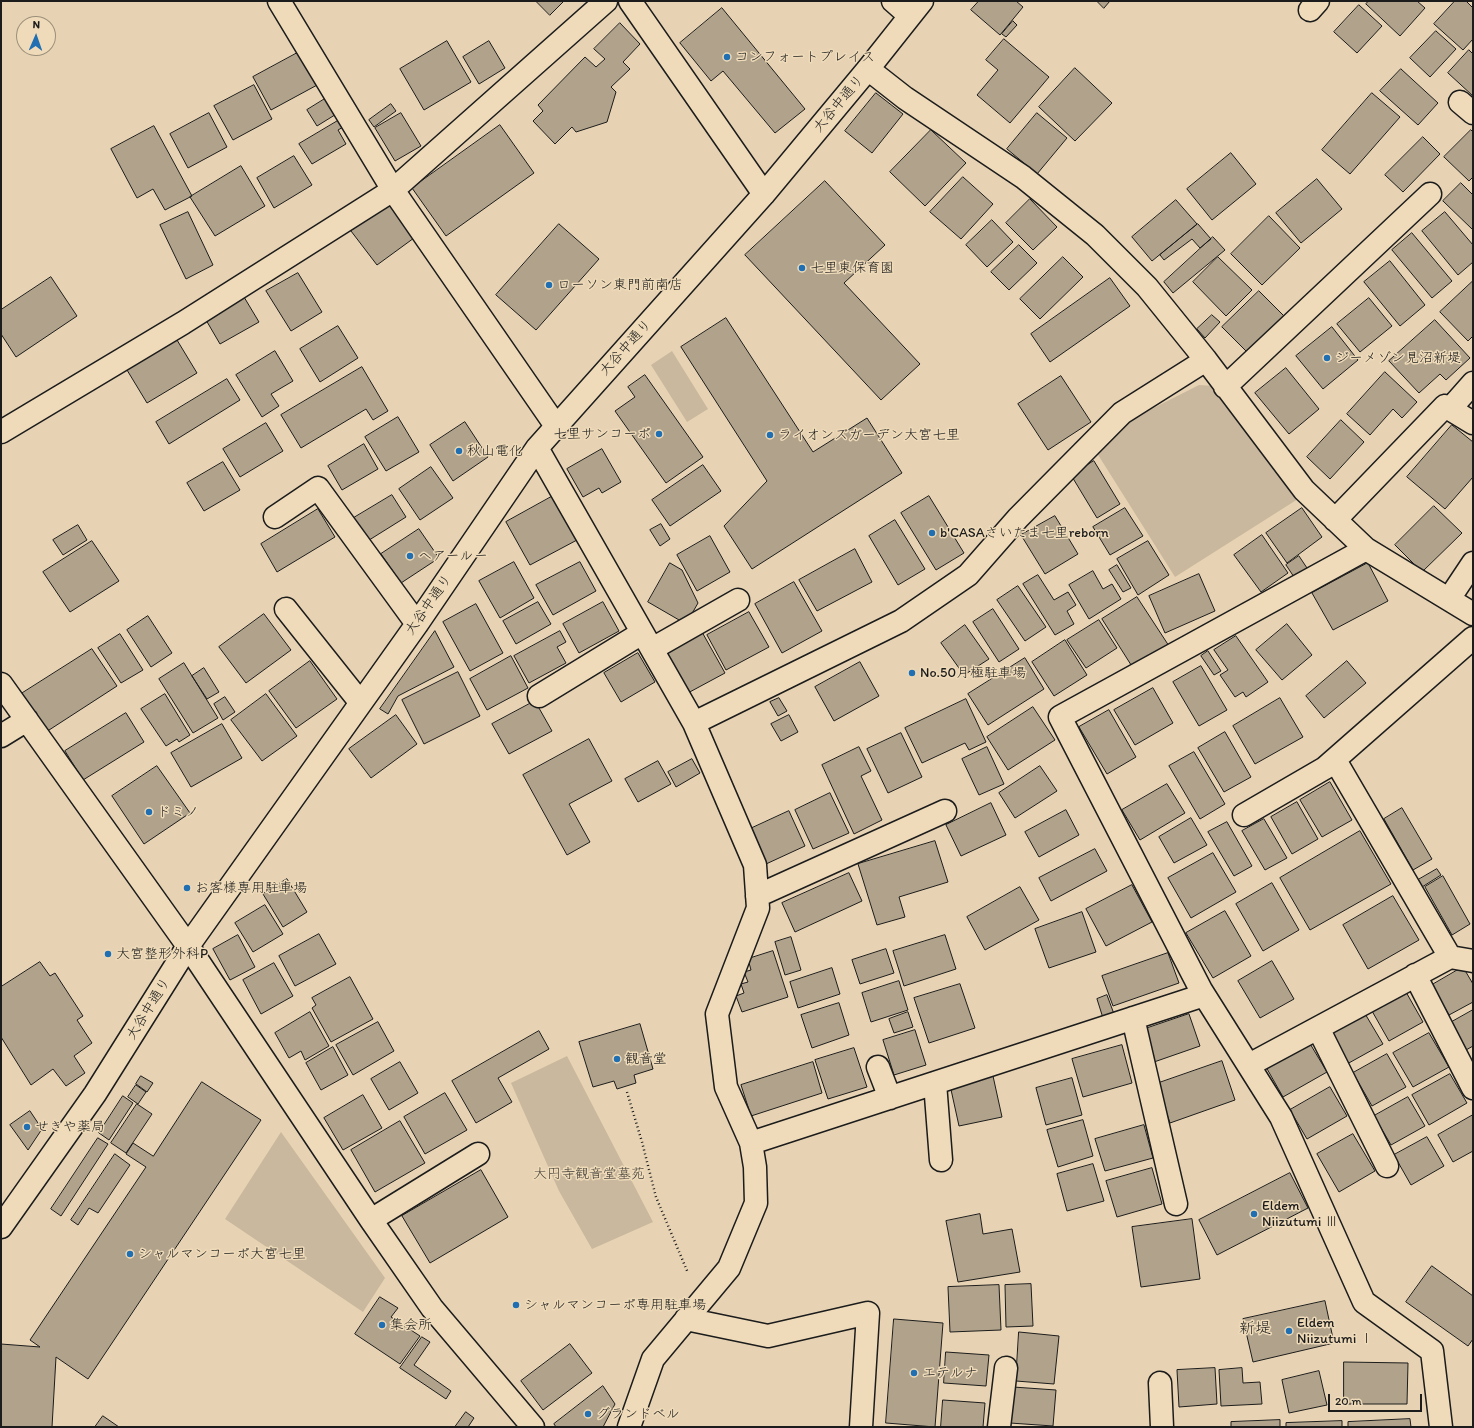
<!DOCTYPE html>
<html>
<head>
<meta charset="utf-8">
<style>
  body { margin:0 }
  #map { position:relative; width:1474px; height:1428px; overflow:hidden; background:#e7d3b3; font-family:Itim,sans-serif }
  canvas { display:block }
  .frame { position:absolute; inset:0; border:2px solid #1c1c1c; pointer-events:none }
  .north { position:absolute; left:16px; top:16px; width:40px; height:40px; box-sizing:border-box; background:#efdbb9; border:1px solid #9b8f7a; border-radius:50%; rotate:2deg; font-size:11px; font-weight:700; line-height:16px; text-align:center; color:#1c1c1c }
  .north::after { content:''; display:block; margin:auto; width:14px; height:18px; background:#1f6fb2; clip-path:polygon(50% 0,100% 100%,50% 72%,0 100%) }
  .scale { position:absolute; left:1328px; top:1394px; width:94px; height:18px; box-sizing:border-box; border:2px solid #1c1c1c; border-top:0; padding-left:5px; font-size:12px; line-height:14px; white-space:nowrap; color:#1c1c1c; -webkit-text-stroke:3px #efdbb9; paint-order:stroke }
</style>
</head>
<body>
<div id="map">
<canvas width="1474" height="1428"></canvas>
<div class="frame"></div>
<div class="north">N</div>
<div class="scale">20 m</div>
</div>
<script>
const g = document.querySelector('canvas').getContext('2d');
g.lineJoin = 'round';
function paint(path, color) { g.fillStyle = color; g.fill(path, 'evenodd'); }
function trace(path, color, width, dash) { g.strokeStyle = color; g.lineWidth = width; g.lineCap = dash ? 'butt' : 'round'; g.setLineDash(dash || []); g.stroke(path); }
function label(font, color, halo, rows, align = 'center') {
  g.font = font + ' Itim,"Klee One",sans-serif'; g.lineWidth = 3; g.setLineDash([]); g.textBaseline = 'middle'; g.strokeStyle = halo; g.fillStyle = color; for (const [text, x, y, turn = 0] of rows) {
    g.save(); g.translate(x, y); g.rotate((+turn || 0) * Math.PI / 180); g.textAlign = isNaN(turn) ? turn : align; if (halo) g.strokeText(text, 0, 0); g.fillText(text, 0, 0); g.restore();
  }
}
const green = new Path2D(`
  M672 351 708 409 687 422 651 365Z
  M1199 385 1215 386 1298 499 1175 577 1095 450 1126 422Z
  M567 1056 653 1222 592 1249 559 1191 511 1083Z
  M281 1132 385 1278 363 1312 225 1219Z`);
const building = new Path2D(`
  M536 1H564L550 15Z
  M979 1H1016L1023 7 1000 35 971 10Z
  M1097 1H1110L1104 8Z
  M1369 1H1417L1425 8 1400 36 1366 4Z
  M1455 1H1466L1473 8V39L1463 50 1434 24Z
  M1359 5 1382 26 1357 53 1334 32Z
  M722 8 805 109 775 133 723 71 711 81 680 43Z
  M1013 21 1017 25 1006 37 1002 34Z
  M620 23 640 44 623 62 630 69 611 87 616 92 607 122 576 132 572 127 555 144 533 121 543 111 538 105 585 57 596 67 605 59 594 49Z
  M1436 31 1456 49 1430 77 1410 58Z
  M1004 39 1049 77 1010 123 977 95 998 70 986 60Z
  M447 41 471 82 424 110 400 69Z
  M489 41 505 68 479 84 463 57Z
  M1469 50 1473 54V96L1448 73Z
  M301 51 319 84 271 110 253 77Z
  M1075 68 1112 103 1075 141 1039 107Z
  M1401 69 1438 103 1418 125 1380 91Z
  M254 85 272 119 233 140 214 106Z
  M876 93 903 114 872 153 845 131Z
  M1372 93 1400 117 1350 174 1322 150Z
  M328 97 338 113 317 126 307 110Z
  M391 104 396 111 374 127 369 120Z
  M209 113 227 147 188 168 170 134Z
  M401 113 421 146 395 161 375 128Z
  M1037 113 1067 138 1037 174 1007 149Z
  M341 119 345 126 338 130 346 144 312 164 299 144Z
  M500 125 534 173 446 236 412 188Z
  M154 126 192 196 165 210 153 189 137 198 111 149Z
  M931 130 966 163 925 206 890 172Z
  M1471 130 1473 132V177L1469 181 1444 157Z
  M1423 137 1440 154 1403 192 1385 175Z
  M1231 153 1256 184 1212 220 1187 189Z
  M294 156 312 185 274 208 257 178Z
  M241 166 265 206 215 236 190 197Z
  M963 177 993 204 961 239 930 212Z
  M1317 179 1342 209 1301 243 1276 213Z
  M825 181 885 245 844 283 920 364 881 400 745 255Z
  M1461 183 1473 195V230L1443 201Z
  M1030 199 1057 227 1033 250 1006 223Z
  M1176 200 1197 224 1152 261 1132 237Z
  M389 204 414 238 377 265 351 231Z
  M188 212 213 265 186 279 160 225Z
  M1445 212 1473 245V262L1458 275 1422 231Z
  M1269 216 1300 248 1262 285 1231 254Z
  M992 220 1013 242 987 267 966 245Z
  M559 224 599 259 536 330 496 295Z
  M1198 224 1211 239 1200 248 1192 239 1164 260 1160 255Z
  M1412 233 1452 281 1432 298 1392 250Z
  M1213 237 1225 250 1173 293 1164 282Z
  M1019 245 1037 263 1009 290 991 272Z
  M1063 257 1083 277 1040 319 1020 299Z
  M1218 257 1252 290 1226 316 1193 282Z
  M1390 261 1425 305 1400 326 1364 282Z
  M298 273 322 312 291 331 266 291Z
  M51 277 77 316 16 357 1 334V310Z
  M1110 278 1130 306 1050 362 1031 334Z
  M1473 281V336L1468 341 1440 312Z
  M1259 291 1286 318 1249 354 1222 327Z
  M244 297 259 322 220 344 206 320Z
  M1369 298 1392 326 1360 352 1337 324Z
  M1212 315 1220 322 1205 338 1197 329Z
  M726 318 813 452 867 418 902 473 752 569 724 526 767 481 681 347Z
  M1435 320 1470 358 1446 380 1440 374 1419 393 1389 361Z
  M338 326 358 358 320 382 300 349Z
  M1332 327 1358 360 1323 389 1296 356Z
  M177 340 197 373 147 403 127 370Z
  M275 351 293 381 271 394 279 406 262 417 236 375Z
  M362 367 388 411 373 420 366 409 301 448 281 415Z
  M1286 368 1319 409 1289 434 1255 393Z
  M1385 372 1417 402 1402 418 1393 409 1370 435 1347 414Z
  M645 375 703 457 666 483 615 411 635 397 628 387Z
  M1061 376 1091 422 1048 450 1018 404Z
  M227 379 240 400 169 444 156 422Z
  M398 417 419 452 386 471 365 437Z
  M1341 420 1364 442 1330 479 1307 457Z
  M465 422 488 457 453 481 430 445Z
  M266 423 283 451 240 477 223 449Z
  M1452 425 1473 442V477L1445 509 1407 477Z
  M364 444 378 469 342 490 328 466Z
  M602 449 621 482 602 493 599 488 583 497 567 469Z
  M1094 461 1120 504 1097 518 1071 475Z
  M223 462 240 490 204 511 187 483Z
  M703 465 721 491 670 526 652 500Z
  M431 467 453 498 420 520 399 489Z
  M392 495 406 517 366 542 352 519Z
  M553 496 577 540 530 565 506 522Z
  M929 496 964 553 936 570 901 513Z
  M1434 506 1462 533 1422 572 1395 545Z
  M1125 508 1143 536 1110 555 1093 527Z
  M1302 508 1322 537 1287 563 1266 533Z
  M318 509 335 537 277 572 261 544Z
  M1055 516 1078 554 1045 574 1021 535Z
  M895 520 925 569 898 585 869 536Z
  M661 524 670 539 660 546 650 530Z
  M78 525 87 540 63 555 53 540Z
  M419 529 439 558 401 583 381 554Z
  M1262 535 1288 573 1261 592 1234 555Z
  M710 536 730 572 697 591 677 555Z
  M92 541 119 581 70 612 43 572Z
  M1148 541 1169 575 1138 595 1117 559Z
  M855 549 872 582 817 611 799 580Z
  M1299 556 1309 571 1296 580 1286 565Z
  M514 562 534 598 500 618 479 581Z
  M580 562 596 591 553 615 536 585Z
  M670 563 682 570 698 603 686 624 648 602Z
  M1368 563 1388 601 1333 630 1312 593Z
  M1117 565 1131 588 1123 592 1109 570Z
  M1093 571 1103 589 1112 584 1121 599 1089 619 1069 585Z
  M1199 574 1215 611 1165 633 1149 596Z
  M1038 575 1054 600 1068 592 1076 605 1067 611 1074 624 1055 635 1023 584Z
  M794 582 822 631 782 653 755 604Z
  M1018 586 1046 627 1025 641 997 600Z
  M1137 597 1169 646 1133 668 1102 619Z
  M538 602 551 624 516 644 503 621Z
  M603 602 619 631 579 653 563 624Z
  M476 604 503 653 470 671 443 622Z
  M993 609 1019 649 999 662 973 622Z
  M749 612 769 647 726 670 707 635Z
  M264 614 291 650 246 683 219 647Z
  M148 616 172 653 151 667 127 630Z
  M1099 620 1117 648 1086 668 1067 640Z
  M1287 624 1312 655 1282 680 1256 650Z
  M965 625 989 659 964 675 941 643Z
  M435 631 454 667 398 696 388 714 380 709Z
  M560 631 566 642 557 647 566 663 529 683 514 656Z
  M702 632 725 673 686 694 664 653Z
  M120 634 143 670 121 683 98 648Z
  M1236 636 1268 682 1246 697 1243 692 1235 697 1220 675 1228 670 1214 650Z
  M1065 640 1087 675 1054 696 1032 662Z
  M92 649 117 686 46 732 21 694Z
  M1208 651 1221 671 1214 675 1201 656Z
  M638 653 655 682 621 702 604 673Z
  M511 656 528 688 487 710 470 679Z
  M1025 658 1044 689 988 725 968 694Z
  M310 661 337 699 296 728 269 691Z
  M1347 661 1366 683 1324 718 1306 696Z
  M860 662 879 696 834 721 815 687Z
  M184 663 218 718 193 733 159 679Z
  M1201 666 1227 710 1199 726 1173 682Z
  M204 668 219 692 207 699 192 676Z
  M458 672 480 716 424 744 402 700Z
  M1153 688 1173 723 1135 745 1114 710Z
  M165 694 190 735 179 742 177 739 166 746 141 709Z
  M266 694 297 736 262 761 231 720Z
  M225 697 235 712 223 720 214 704Z
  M779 698 787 711 778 716 770 702Z
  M1280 698 1303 737 1255 764 1233 726Z
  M966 699 986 742 969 750 965 743 922 763 905 728Z
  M535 701 552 731 509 754 492 724Z
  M1033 707 1055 740 1008 770 987 737Z
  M1109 710 1136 757 1107 774 1079 727Z
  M126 713 144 742 83 780 65 751Z
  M396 715 417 744 371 778 349 749Z
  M789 715 798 732 781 741 771 724Z
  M222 724 242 758 191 787 171 753Z
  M1225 732 1251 777 1224 792 1198 748Z
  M901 733 922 777 888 793 867 749Z
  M589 739 612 781 569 804 590 842 567 855 523 775Z
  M859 747 871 771 861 776 882 820 854 834 822 765Z
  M987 747 1004 784 979 795 962 759Z
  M1194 752 1225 804 1200 819 1169 766Z
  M692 759 700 773 676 787 668 772Z
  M658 761 671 784 638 802 625 779Z
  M157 766 190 813 144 844 112 796Z
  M1040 766 1057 791 1015 818 999 793Z
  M1330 782 1352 820 1322 837 1300 800Z
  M1167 784 1185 813 1140 840 1122 810Z
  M830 793 849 833 813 849 795 810Z
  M1297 802 1318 839 1292 854 1271 817Z
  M991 803 1006 835 961 856 946 825Z
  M1402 808 1432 859 1413 870 1384 819Z
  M1066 810 1079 835 1039 857 1025 832Z
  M789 811 805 846 766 864 750 829Z
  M1191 818 1207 845 1174 863 1159 837Z
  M1264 819 1287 858 1265 870 1242 831Z
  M1227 822 1252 866 1234 876 1208 832Z
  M1360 831 1391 884 1310 930 1280 878Z
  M935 841 948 882 899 897 905 917 877 925 858 864Z
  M1095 849 1107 871 1051 901 1039 878Z
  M1213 853 1236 892 1191 918 1168 878Z
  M1437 869 1441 875 1422 887 1418 880Z
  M849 873 862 901 795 932 782 903Z
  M1443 876 1470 924 1452 935 1425 887Z
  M287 879 307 912 283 927 263 894Z
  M1272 883 1299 930 1263 951 1236 904Z
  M1132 885 1152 922 1106 946 1086 909Z
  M1020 887 1039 920 985 950 967 917Z
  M1393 896 1419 940 1368 969 1343 925Z
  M265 905 283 934 253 952 235 923Z
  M1225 911 1251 956 1213 978 1186 933Z
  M1082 912 1096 952 1049 968 1035 929Z
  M319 934 336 964 295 986 279 956Z
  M238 935 255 967 230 980 213 949Z
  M945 935 956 969 904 986 893 951Z
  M791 937 801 970 785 975 775 942Z
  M886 949 894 973 860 984 852 960Z
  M773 951 788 997 742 1012 736 996 744 993 741 984 748 982 744 972 751 970 748 959Z
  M1168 953 1179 983 1113 1006 1102 976Z
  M1272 961 1294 999 1260 1018 1238 981Z
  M40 962 50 976 55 973 83 1016 77 1020 92 1043 74 1056 85 1073 66 1086 53 1069 31 1085 1 1037V987Z
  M274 963 293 996 261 1014 243 980Z
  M1463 967 1473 984V1002L1449 1015 1432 985Z
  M832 968 840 994 798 1008 790 982Z
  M350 977 373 1019 331 1042 312 1008 316 1005 312 998Z
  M899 981 908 1010 871 1022 862 993Z
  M960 984 975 1028 929 1043 914 998Z
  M1406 992 1423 1022 1389 1041 1372 1011Z
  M1107 995 1114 1014 1103 1018 1097 999Z
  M839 1003 849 1035 812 1048 801 1015Z
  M1473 1010V1046L1466 1050 1450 1023Z
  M310 1012 329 1046 305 1060 301 1051 289 1058 275 1033Z
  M908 1012 913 1027 894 1033 889 1019Z
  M1364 1012 1383 1044 1347 1064 1329 1032Z
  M1189 1014 1200 1046 1154 1062 1142 1030Z
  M378 1022 394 1051 353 1075 336 1045Z
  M640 1024 653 1069 634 1075 636 1083 617 1089 614 1081 593 1087 579 1042Z
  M915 1030 926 1065 894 1075 883 1040Z
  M539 1031 549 1049 498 1078 512 1102 476 1123 452 1081Z
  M1429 1033 1449 1067 1413 1087 1393 1053Z
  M1309 1042 1327 1072 1283 1097 1266 1067Z
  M1122 1045 1132 1083 1083 1097 1072 1059Z
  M333 1047 348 1075 321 1090 306 1063Z
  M854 1048 867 1087 828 1099 815 1060Z
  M1387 1054 1406 1087 1372 1106 1353 1073Z
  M1222 1061 1235 1100 1170 1123 1156 1084Z
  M400 1062 418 1093 389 1110 371 1079Z
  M813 1062 822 1093 751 1116 741 1085Z
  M1450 1074 1467 1103 1429 1125 1412 1095Z
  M141 1076 153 1083 147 1092 136 1084Z
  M993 1076 1002 1117 959 1126 950 1085Z
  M1072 1078 1082 1115 1046 1125 1036 1088Z
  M202 1082 261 1120 88 1379 56 1357 52 1427H1V1344L40 1347 30 1340 146 1167 126 1154 133 1143 153 1156Z
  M136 1085 146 1092 138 1104 128 1097Z
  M1330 1087 1347 1116 1307 1139 1290 1110Z
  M445 1093 467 1130 425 1154 404 1117Z
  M363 1095 382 1128 343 1150 324 1118Z
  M123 1096 133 1103 109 1140 99 1133Z
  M1408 1097 1425 1126 1391 1145 1374 1116Z
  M137 1104 152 1114 126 1153 111 1143Z
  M30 1111 42 1129 28 1150 10 1125Z
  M1473 1115V1151L1453 1162 1438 1135Z
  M1083 1120 1093 1156 1058 1167 1047 1130Z
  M400 1121 425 1163 375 1192 351 1150Z
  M1144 1125 1153 1158 1105 1171 1095 1139Z
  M1353 1134 1375 1171 1339 1192 1317 1154Z
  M1427 1137 1444 1166 1411 1185 1394 1155Z
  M98 1138 108 1144 61 1216 51 1209Z
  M115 1154 130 1165 98 1213 89 1208 78 1225 71 1220Z
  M1093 1164 1104 1201 1067 1211 1057 1174Z
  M1152 1168 1162 1204 1117 1217 1106 1181Z
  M481 1170 508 1217 430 1263 402 1216Z
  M1290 1173 1308 1208 1217 1255 1199 1220Z
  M980 1214 983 1234 1012 1229 1020 1272 958 1282 946 1221Z
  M1192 1219 1200 1279 1141 1287 1132 1227Z
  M1432 1266 1473 1296V1339L1468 1346 1406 1302Z
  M1031 1284 1033 1326 1006 1327 1005 1285Z
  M999 1285 1001 1330 950 1332 948 1287Z
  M380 1297 398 1308 391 1317 420 1336 400 1364 355 1334Z
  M1325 1301 1334 1343 1253 1362 1243 1319Z
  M894 1319 943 1323 935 1427 886 1423Z
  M1019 1332 1059 1336 1054 1384 1016 1381Z
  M422 1337 430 1342 414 1365 451 1391 446 1399 400 1368Z
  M570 1344 592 1373 543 1410 521 1381Z
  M946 1352 989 1355 986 1386 944 1383Z
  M1344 1362 1408 1363 1407 1404H1344Z
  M1215 1368 1217 1404 1179 1407 1177 1370Z
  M1242 1368 1243 1383 1260 1382 1262 1404 1221 1406 1219 1370Z
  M1319 1371 1327 1405 1289 1413 1282 1380Z
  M603 1386 615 1404 603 1427H556L554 1424Z
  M1013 1387 1056 1390 1053 1426 1010 1423Z
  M943 1400 985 1403 983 1427H941Z
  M466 1412 474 1418 468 1427H455Z
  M103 1416 119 1427H95Z
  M1410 1419 1411 1427H1348V1422Z
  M1280 1420V1427H1231V1422Z
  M1342 1421V1427H1286V1423Z`);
const path = new Path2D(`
  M627 1092 642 1142 656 1197 688 1273`);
const minor = new Path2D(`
  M279 1 393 190 556 426
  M630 1 764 194
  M893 1 910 16
  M1310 10 1318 1
  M868 69 905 98 1023 177 1095 235 1147 287 1206 360 1304 490 1366 549 1473 614
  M1460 102 1473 113
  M1225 387 1430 194
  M1450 409 1473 383
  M1 432 183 323 393 190 606 1
  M537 448 694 723 755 865 758 908 717 1014 726 1087 751 1143 755 1167 756 1203 729 1268 653 1359 629 1427
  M275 517 318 488 417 624
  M1335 520 1445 406 1473 423
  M1366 549 1060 717 1201 990 1281 1117 1364 1302 1432 1351 1441 1427
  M1449 599 1473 563
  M286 609 360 702
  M652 649 738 600
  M1 684 188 946 371 1220 432 1308 533 1427
  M539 696 642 633
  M694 723 901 621 968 575 1018 518 1122 413 1206 360
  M1 736 27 720
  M1335 760 1450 957
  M1244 815 1325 768 1473 638
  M757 896 945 811
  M1415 975 1473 1088
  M1133 1018 1176 1204
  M1318 1028 1387 1166
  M1249 1065 1450 957 1473 961
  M878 1067 890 1098
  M935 1083 941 1160
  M751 1143 1204 995
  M371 1220 478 1154
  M1 1227 95 1094 188 946 417 624 537 448 764 194 868 69 922 1
  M686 1319 768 1336 868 1313 861 1427
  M1160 1383 1162 1427
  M999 1427 1006 1368`);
const markers = [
  [727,57,4,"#1f6fb2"],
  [802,268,4,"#1f6fb2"],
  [549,285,4,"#1f6fb2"],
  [1327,358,4,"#1f6fb2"],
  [659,434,4,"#1f6fb2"],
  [770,435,4,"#1f6fb2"],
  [459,451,4,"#1f6fb2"],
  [932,533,4,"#1f6fb2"],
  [410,556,4,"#1f6fb2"],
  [912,673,4,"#1f6fb2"],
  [149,812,4,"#1f6fb2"],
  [187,888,4,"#1f6fb2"],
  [108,954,4,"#1f6fb2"],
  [617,1059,4,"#1f6fb2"],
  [27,1127,4,"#1f6fb2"],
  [1254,1214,4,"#1f6fb2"],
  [130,1254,4,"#1f6fb2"],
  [516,1305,4,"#1f6fb2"],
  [382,1325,4,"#1f6fb2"],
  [1289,1331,4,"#1f6fb2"],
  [914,1373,4,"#1f6fb2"],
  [588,1414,4,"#1f6fb2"]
];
const poiNames = [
  ["コンフォートプレイス",735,57],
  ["七里東保育園",810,268],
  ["ローソン東門前南店",557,285],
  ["ジーメゾン見沼新堤",1335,358],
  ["七里サンコーポ",651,434,"right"],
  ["ライオンズガーデン大宮七里",778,435],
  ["秋山電化",467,451],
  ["b'CASAさいたま七里reborn",940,533],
  ["ヘアールー",418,556],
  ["No.50月極駐車場",920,673],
  ["ドミノ",157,812],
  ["お客様専用駐車場",195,888],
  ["大宮整形外科P",116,954],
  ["観音堂",625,1059],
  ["せきや薬局",35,1127],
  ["Eldem",1262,1206],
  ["Niizutumi Ⅲ",1262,1222],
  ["シャルマンコーポ大宮七里",138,1254],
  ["シャルマンコーポ専用駐車場",524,1305],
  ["Eldem",1297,1323],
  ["Niizutumi Ⅰ",1297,1339],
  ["集会所",390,1325],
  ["エテルナ",922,1373],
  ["グランドベル",596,1414]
];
const streetNames = [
  ["大谷中通り",839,104,-50],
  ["大谷中通り",626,348,-48],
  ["大谷中通り",429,605,-55],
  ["大谷中通り",149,1009,-58]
];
const parkNames = [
  ["大円寺観音堂墓苑",589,1174]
];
const quarterNames = [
  ["新堤",1255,1329]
];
paint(green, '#c9b89d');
paint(building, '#b1a38b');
trace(building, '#1c1c1c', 1);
trace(minor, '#1c1c1c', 25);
trace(path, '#1c1c1c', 2.5, [1, 3]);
trace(minor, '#efdbb9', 22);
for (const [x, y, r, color] of markers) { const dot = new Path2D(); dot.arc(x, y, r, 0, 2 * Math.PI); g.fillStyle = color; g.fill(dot); trace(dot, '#efdbb9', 1.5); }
label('14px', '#1c1c1c', '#efdbb9', poiNames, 'left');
label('14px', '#1c1c1c', '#efdbb9', streetNames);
label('14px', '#47433c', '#efdbb9', parkNames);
label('16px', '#1c1c1c', '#efdbb9', quarterNames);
</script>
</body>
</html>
